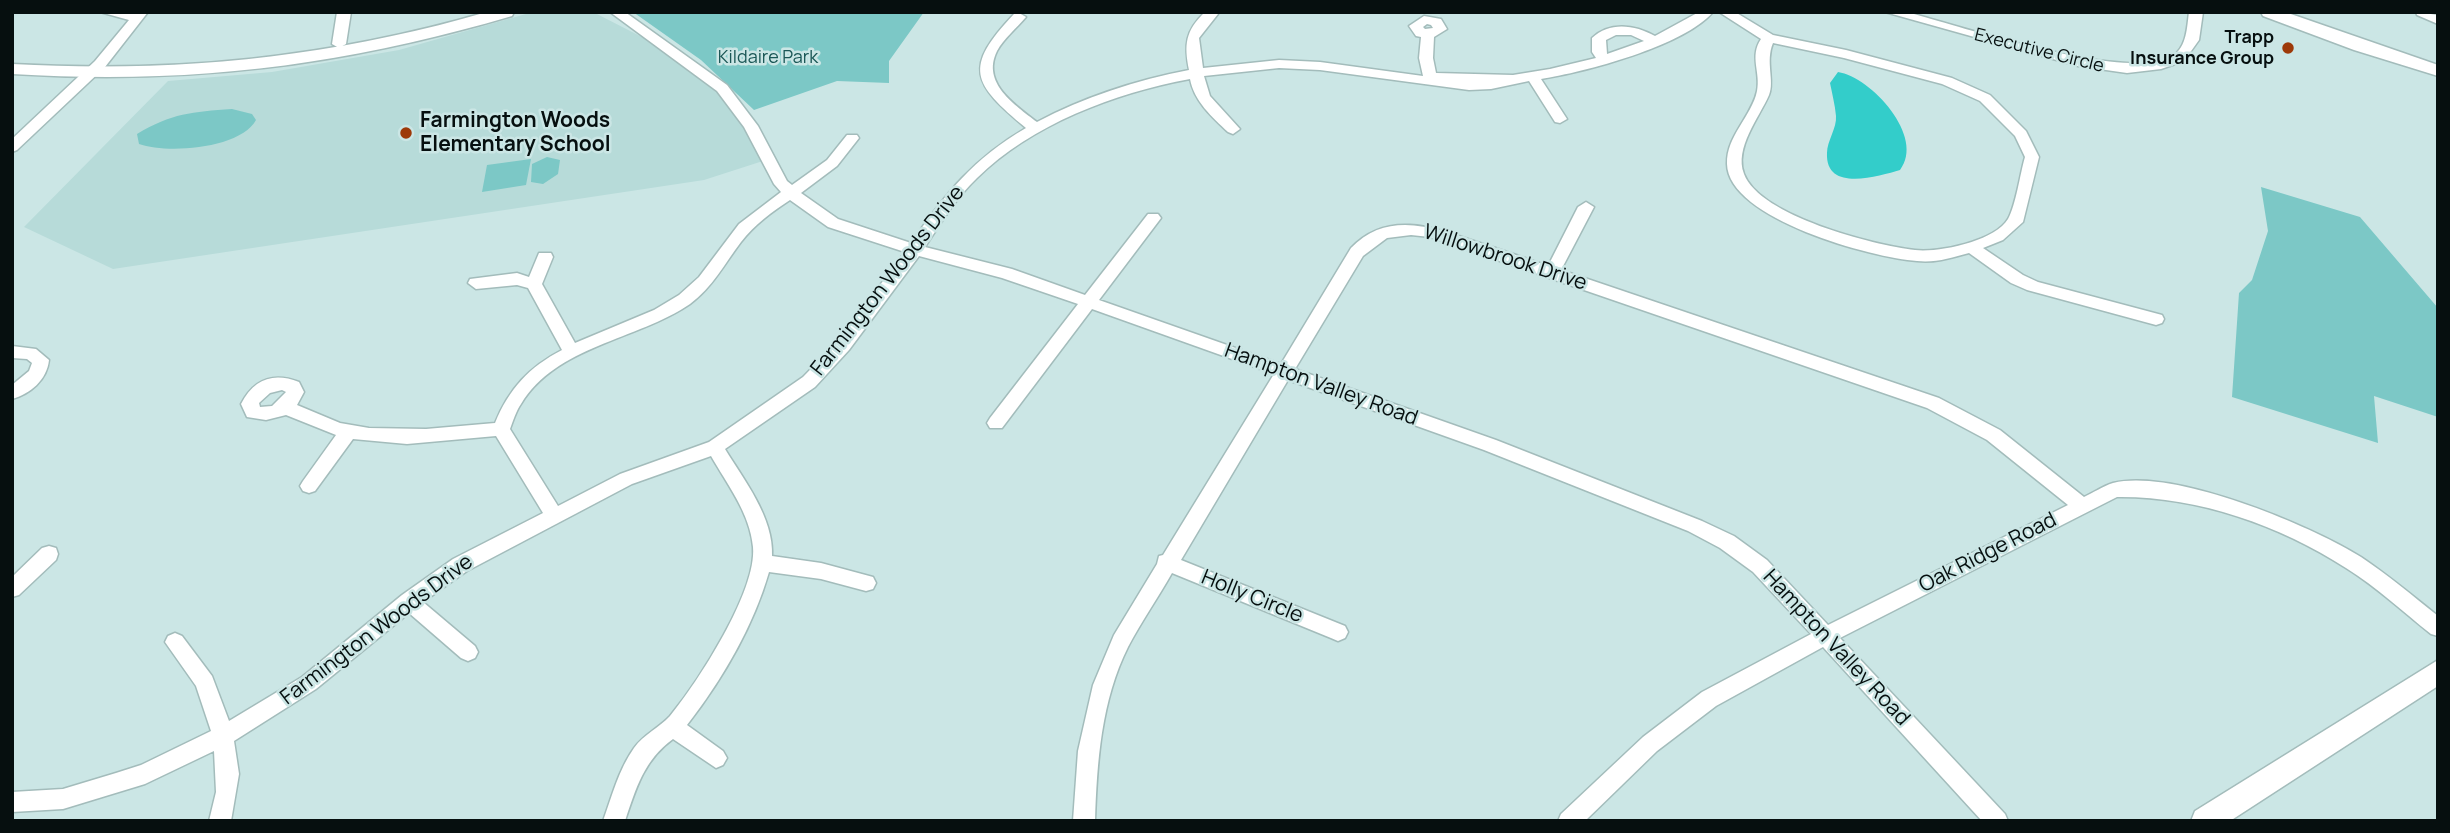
<!DOCTYPE html>
<html>
<head>
<meta charset="utf-8">
<style>
  body { margin:0 }
  #map { position:relative; width:2450px; height:833px; overflow:hidden; background:#cbe6e5; font-family:Manrope,sans-serif }
  canvas { display:block }
  .frame { position:absolute; inset:0; border:14px solid #060f0f; pointer-events:none }
</style>
</head>
<body>
<div id="map">
<canvas width="2450" height="833"></canvas>
<div class="frame"></div>
</div>
<script>
const g = document.querySelector('canvas').getContext('2d');
g.lineJoin = 'round';
function paint(path, color) { g.fillStyle = color; g.fill(path, 'evenodd'); }
function trace(path, color, width, dash) { g.strokeStyle = color; g.lineWidth = width; g.lineCap = dash ? 'butt' : 'round'; g.setLineDash(dash || []); g.stroke(path); }
function label(font, color, halo, rows, align = 'center') {
  g.font = font + ' Manrope,sans-serif'; g.lineWidth = 5; g.setLineDash([]); g.textBaseline = 'middle'; g.strokeStyle = halo; g.fillStyle = color; for (const [text, x, y, turn = 0] of rows) {
    g.save(); g.translate(x, y); g.rotate((+turn || 0) * Math.PI / 180); g.textAlign = isNaN(turn) ? turn : align; if (halo) g.strokeText(text, 0, 0); g.fillText(text, 0, 0); g.restore();
  }
}
const built = new Path2D(`
  M533 12H593L681 57 722 88 766 160 704 180 113 269 24 227 168 81 272 72 399 50Z`);
const green = new Path2D(`
  M633 12H924L889 61V83L837 81 754 110 701 60Z
  M232 109 252 114 256 120C240 149 167 154 139 144L137 134C172 113 192 112 232 109Z
  M547 157 560 160 558 174 543 184 531 182 532 164Z
  M531 159 526 185 482 192 487 165Z
  M2261 187 2360 217 2438 308V417L2374 396 2378 443 2232 397 2239 293 2252 280 2268 231Z`);
const water = new Path2D(`
  M1838 72C1871 77 1926 137 1900 170 1879 176 1825 193 1827 153 1827 141 1837 128 1836 116 1835 105 1832 93 1830 83Z`);
const minor = new Path2D(`
  M100 12H148L105 67 17 150 12 152V139L95 61 129 20Z
  M337 12H351L346 44 339 48 332 44Z
  M610 12H625L727 85 758 126 787 181 792 185 827 160 847 135H857L859 138 837 166 801 193 838 219 911 243C946 193 973 159 1026 128 972 83 963 68 1014 14L1019 13 1026 17C1016 29 1004 38 997 51 981 83 1015 105 1037 122 1084 97 1137 80 1189 70 1184 45 1185 31 1205 12L1218 14 1199 38 1203 68 1279 60 1320 62 1423 76 1419 58 1421 37 1416 36 1409 26 1424 16 1441 19 1447 29 1434 37 1433 58 1436 73 1513 75 1550 69 1596 58 1592 52V38C1610 21 1635 25 1655 36L1699 12H1713C1684 46 1585 72 1541 79L1567 119 1560 123 1555 122 1529 81 1491 89 1469 90 1320 70 1279 68 1204 76 1210 96 1240 129 1233 134 1228 132C1212 117 1194 101 1190 79 1115 93 1032 124 977 178 956 198 941 223 925 247L1012 269 1085 295 1148 214H1158L1161 218 1158 222 1099 300 1281 364 1351 248C1388 209 1436 228 1480 243 1502 250 1525 258 1548 266L1578 207 1586 202 1594 207 1561 270 1939 398 2000 430 2084 497C2093 493 2103 486 2113 483 2173 468 2310 525 2361 557 2388 575 2413 596 2438 616V636L2431 634C2403 612 2377 587 2346 568 2279 525 2197 496 2117 497L1840 638 2005 814 2008 821H1982L1823 647 1716 706 1657 751 1585 821H1558L1561 814 1643 737 1702 692 1811 634 1753 572 1720 548 1688 531 1484 450 1288 380 1181 560 1345 626 1348 632 1345 638 1338 641 1331 638 1172 573C1158 598 1141 622 1128 647 1101 701 1097 762 1095 821H1073L1078 751 1093 685 1114 635 1157 564 1159 556 1163 555 1274 374 1092 309 1002 428H990L987 423 990 418 1078 304 1002 278 919 256 849 350 815 387 725 449C744 480 774 518 772 556L821 563 873 577 876 583 873 589 866 591 821 579 769 572C753 627 722 680 687 725L723 751 727 758 723 765 716 768 673 739C644 760 636 788 625 821H603C612 796 619 769 634 748 644 734 659 728 670 716 698 682 757 591 753 547 750 513 727 484 711 456L632 484 467 571 423 602 475 646 478 652 475 658 468 661 461 658 409 613 316 689 234 741 239 774 231 821H209L216 792 214 751 145 784 63 809 12 812V792L63 789 116 773 141 765 211 731 196 686 165 642 168 636 175 633 182 636 212 676 229 721 302 677 402 595 453 559 543 513 496 436 407 444 353 439 315 491 309 493 303 491 300 486 303 481 336 435 286 415 266 420 247 417 241 404C254 379 273 372 299 382L304 392 297 405 340 423 369 428 426 429 495 423C509 389 529 367 562 350L528 288 517 285 476 289 468 283 470 279 517 273 529 277 539 253H551L553 257 542 284 575 343 654 310 679 295 699 277 739 224 781 192 774 184 744 127 717 91ZM1427 24 1431 25 1433 28 1425 29 1423 27ZM1616 35H1631L1644 41 1607 54 1606 40ZM790 200 828 227 905 252 837 342 803 377 709 442 620 474 558 506 510 429C513 421 516 411 521 404 556 346 637 340 690 304 712 288 725 263 741 242 755 224 772 212 790 200ZM1411 235 1430 237 1927 408 1987 440 2068 505 1828 625 1767 560 1734 536 1702 521 1496 440 1295 369 1363 256 1387 238ZM282 390 286 392 272 406 260 407 259 403 270 393Z
  M1719 12H1735L1773 35 1846 50 1952 78 1990 95 2026 131 2039 157 2023 222 2003 240 1983 248 2023 275 2038 282 2162 315 2164 319 2162 323 2156 325 2027 290 2011 283 1969 253C1951 258 1935 263 1917 261 1873 258 1728 219 1727 164 1726 136 1752 116 1757 91 1761 72 1749 57 1761 39ZM1773 43 1844 58 1942 84 1980 101 2015 136 2025 157C2020 174 2016 205 2008 219 1995 241 1938 253 1915 250 1873 245 1760 216 1744 174 1734 148 1759 118 1769 95 1775 81 1765 62 1773 43Z
  M1885 12H1907C1959 26 2130 83 2173 56 2187 46 2187 27 2189 12H2203L2199 40 2184 61 2161 69 2127 73 2078 66Z
  M2416 12 2438 15V24L2417 15Z
  M12 346 36 349 49 360C47 380 30 394 12 399V385L29 371 32 363 27 359 12 358Z
  M49 546 56 548 58 554 56 560 19 595 12 597V577L42 548Z`);
const major = new Path2D(`
  M487 12H514L512 16C342 66 190 85 12 74V64C176 73 329 58 487 12Z
  M2261 12H2285L2438 65V76L2354 50 2263 16Z
  M2438 660V686L2230 821H2191L2195 811Z`);
const markers = [
  [2288,48,7,"#9d3908"],
  [406,133,7,"#9d3908"]
];
const farPoinames = [
  ["Trapp",2274,38],
  ["Insurance Group",2274,59]
];
const farStreetnames = [
  ["Executive Circle",2039,51,14]
];
const farParknames = [
  ["Kildaire Park",768,58]
];
const poiNames = [
  ["Farmington Woods",420,121],
  ["Elementary School",420,145]
];
const streetNames = [
  ["Willowbrook Drive",1505,258,18],
  ["Farmington Woods Drive",888,281,-52],
  ["Hampton Valley Road",1321,385,20],
  ["Oak Ridge Road",1988,553,-27],
  ["Holly Circle",1252,597,22],
  ["Farmington Woods Drive",377,630,-37],
  ["Hampton Valley Road",1836,648,47]
];
paint(built, '#b7dbd9');
paint(green, '#7cc8c6');
paint(water, '#33cdca');
trace(minor, '#a3bcbb', 3);
trace(major, '#a3bcbb', 3);
paint(minor, '#fff');
paint(major, '#fff');
for (const [x, y, r, color] of markers) { const dot = new Path2D(); dot.arc(x, y, r, 0, 2 * Math.PI); g.fillStyle = color; g.fill(dot); trace(dot, '#cbe6e5', 2.5); }
label('bold 18px', '#060f0f', '#cbe6e5', farPoinames, 'right');
label('18px', '#060f0f', '#cbe6e5', farStreetnames);
label('18px', '#1a5756', '#cbe6e5', farParknames);
label('bold 21px', '#060f0f', '#cbe6e5', poiNames, 'left');
label('21px', '#060f0f', '#cbe6e5', streetNames);
</script>
</body>
</html>
